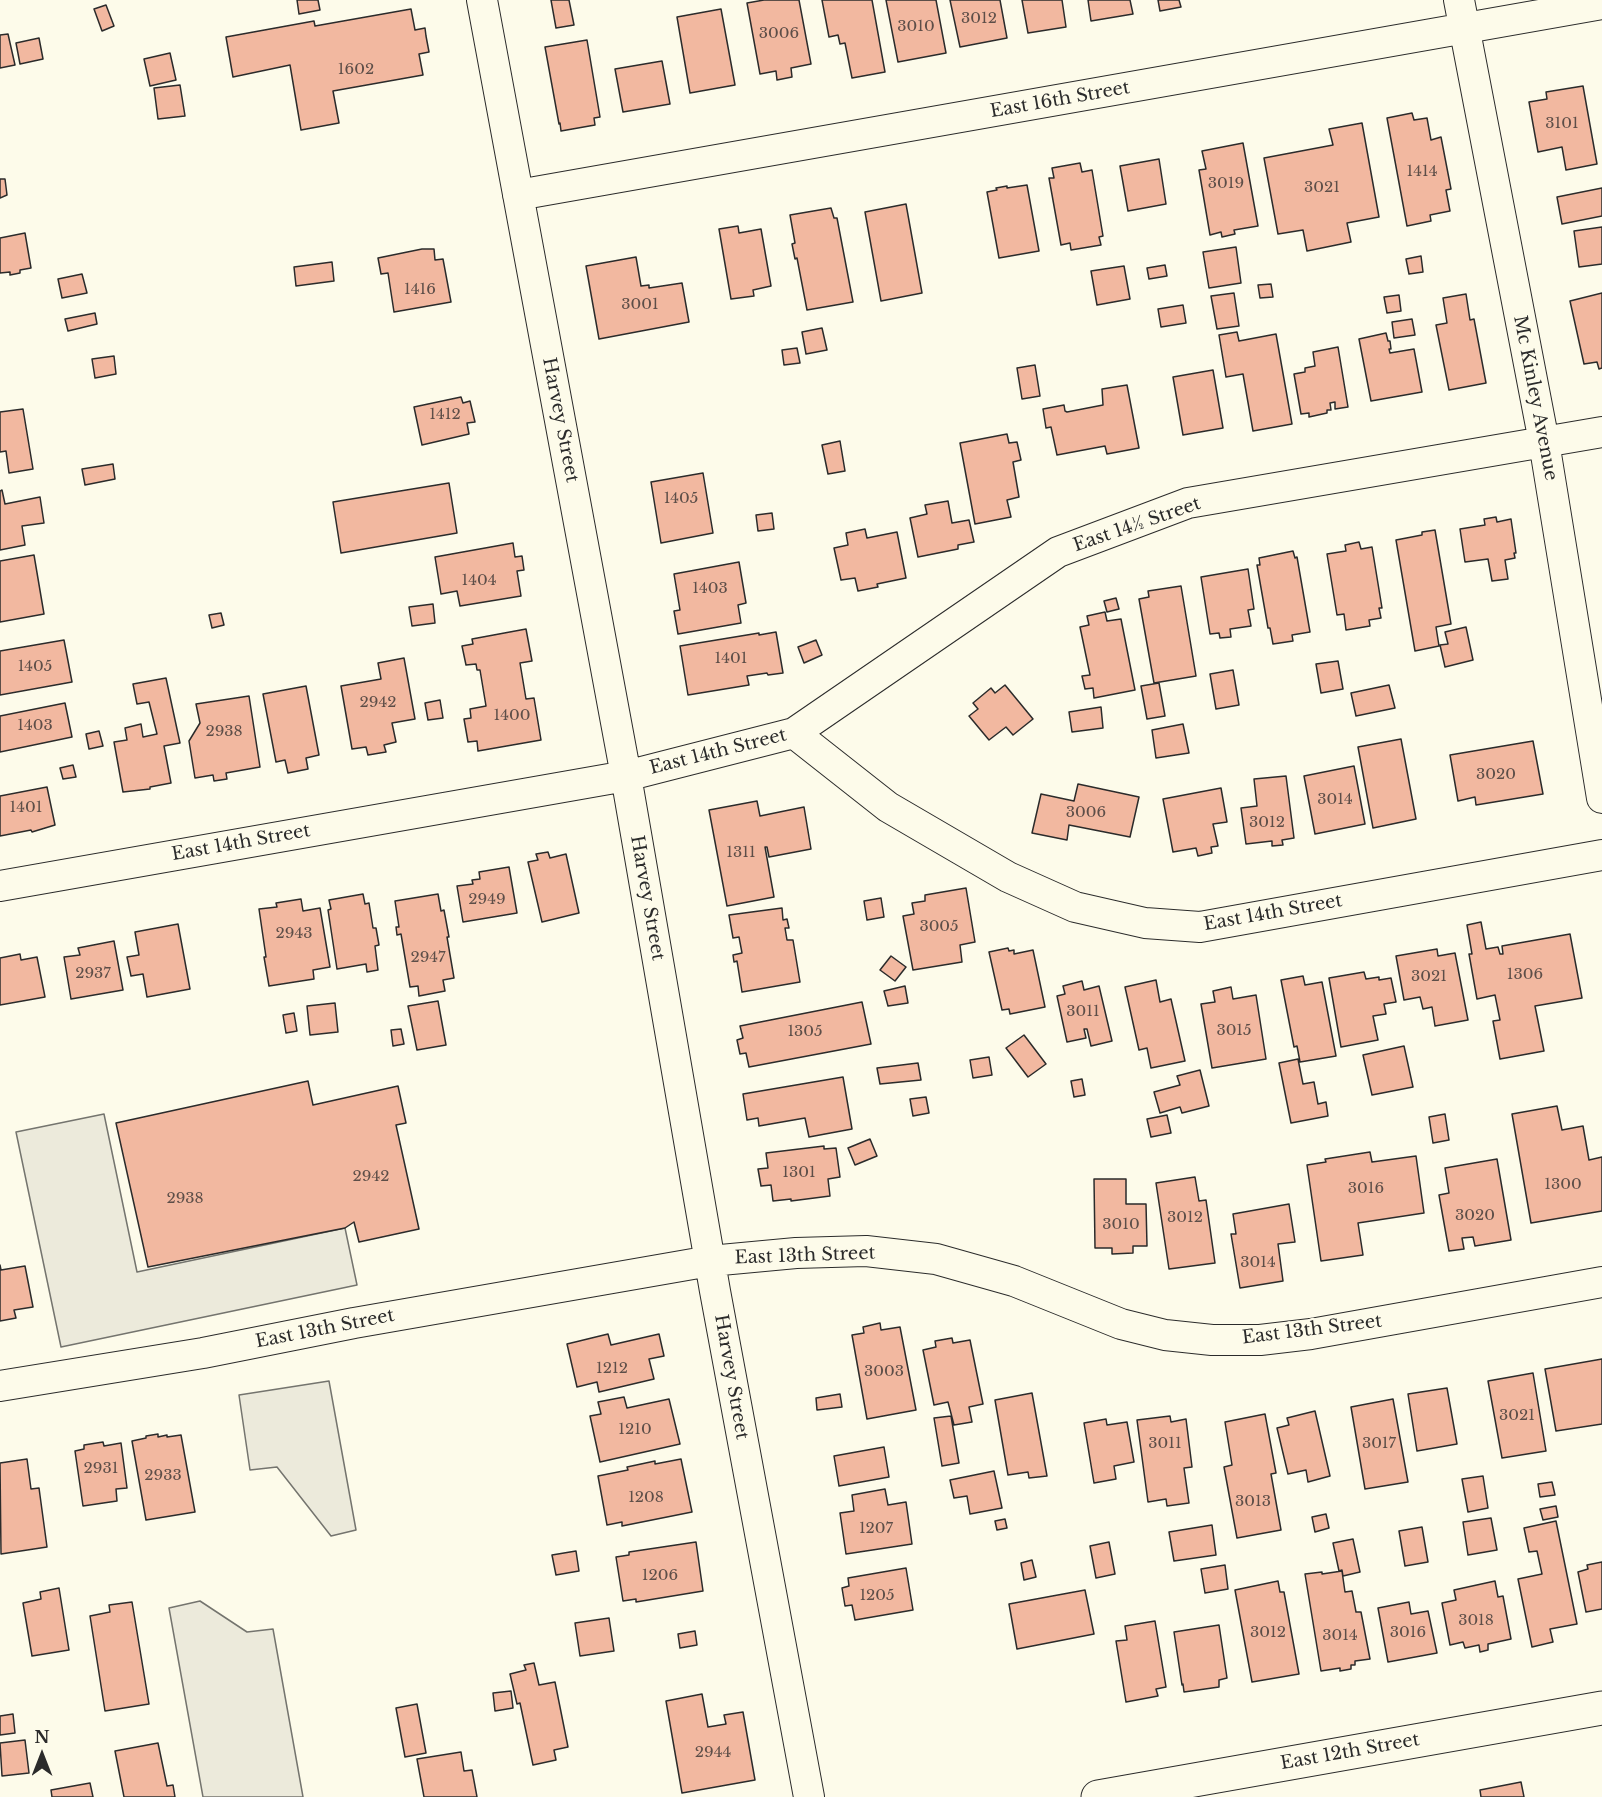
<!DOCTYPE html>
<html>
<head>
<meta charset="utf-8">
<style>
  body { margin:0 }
  #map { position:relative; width:1602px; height:1797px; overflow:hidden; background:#fdfbea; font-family:"Libre Baskerville",serif }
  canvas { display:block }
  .north { position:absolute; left:12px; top:1725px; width:60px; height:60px; -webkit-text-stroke:4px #fdfbea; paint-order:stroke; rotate:0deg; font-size:16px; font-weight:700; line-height:24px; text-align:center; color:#2b2b2b }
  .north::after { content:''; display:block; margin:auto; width:21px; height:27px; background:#2b2b2b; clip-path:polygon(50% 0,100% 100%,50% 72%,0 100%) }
</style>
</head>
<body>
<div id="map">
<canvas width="1602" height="1797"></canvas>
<div class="north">N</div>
</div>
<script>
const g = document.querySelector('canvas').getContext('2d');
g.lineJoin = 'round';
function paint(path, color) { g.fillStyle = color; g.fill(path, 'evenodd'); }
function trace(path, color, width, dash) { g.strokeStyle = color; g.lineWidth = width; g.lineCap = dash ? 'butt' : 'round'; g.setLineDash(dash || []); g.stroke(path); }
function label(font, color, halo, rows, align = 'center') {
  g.font = font + ' "Libre Baskerville",serif'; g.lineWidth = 4.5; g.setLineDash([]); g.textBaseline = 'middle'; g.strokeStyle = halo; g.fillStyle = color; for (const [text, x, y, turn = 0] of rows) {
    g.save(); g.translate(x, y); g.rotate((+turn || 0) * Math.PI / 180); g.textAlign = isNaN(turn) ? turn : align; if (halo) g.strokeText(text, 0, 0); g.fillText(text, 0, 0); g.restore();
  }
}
const parking = new Path2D(`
  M104 1114 137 1272 345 1228 357 1285 61 1347 16 1132Z
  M329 1381 356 1530 331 1536 277 1467 250 1470 239 1395Z
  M200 1601 247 1632 273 1629 303 1797H203L169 1608Z`);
const building = new Path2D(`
  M297 0H318L320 10 299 14Z
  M551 0H569L574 25 556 28Z
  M764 0H799L811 64 791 68 792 77 777 80 776 71 760 74 747 3Z
  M822 0H872L885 72 852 78 845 43 840 44 838 35 829 37Z
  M886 0H936L946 53 898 62Z
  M950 0H1000L1007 38 960 47Z
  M1022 0H1062L1066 27 1028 33Z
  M1088 0H1130L1133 14 1091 21Z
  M1158 0H1179L1181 7 1160 11Z
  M106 5 114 26 102 31 94 9Z
  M411 9 415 30 425 28 426 36 429 52 419 54 423 75 333 91 339 123 301 130 290 65 233 77 226 37 314 21 315 26Z
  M721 9 735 85 690 93 677 17Z
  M8 34 15 65 0 68V35Z
  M39 38 43 59 20 64 16 43Z
  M587 40 600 117 594 118 595 125 561 131 560 123 559 124 545 47Z
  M170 53 176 80 150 86 144 59Z
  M662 61 670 104 623 112 615 69Z
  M180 85 185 116 158 119 154 88Z
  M1583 86 1597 164 1566 170 1562 147 1538 152 1529 102 1547 99 1546 92Z
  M1412 113 1414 120 1427 118 1431 140 1441 137 1451 189 1446 190 1450 211 1430 215 1431 221 1407 226 1387 118Z
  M1362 123 1379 217 1347 223 1351 242 1307 251 1303 230 1278 234 1264 158 1333 145 1329 129Z
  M1243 143 1258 226 1234 230 1235 234 1222 237 1221 232 1210 235 1199 170 1206 169 1202 151Z
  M1159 159 1166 204 1128 211 1120 166Z
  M1080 163 1082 172 1092 170 1103 236 1099 237 1101 245 1071 250 1070 243 1061 245 1049 178H1054L1052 168Z
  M0 179H5L7 195 0 198Z
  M1027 185 1039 251 999 258 987 192 997 190 996 188 1007 186V188Z
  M1602 188V216L1562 224 1557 197Z
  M906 204 922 293 881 301 865 212Z
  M831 208 834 218H837L853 302 807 310 797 258 795 259 792 244 795 243 790 215Z
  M738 226 739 233 761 229 771 286 753 290 754 296 731 299 719 229Z
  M1602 227V264L1579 267 1574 231Z
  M25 233 31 268 20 270V273L10 275V272L0 273V238Z
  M1236 247 1241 283 1209 288 1203 252Z
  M422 249H434L435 260 443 259 451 302 394 312 388 273 381 274 378 258Z
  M1421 256 1423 272 1409 274 1406 259Z
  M636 257 641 286 649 285V288L682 283 689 322 599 339 586 266Z
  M332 262 334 281 296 286 294 267Z
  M1165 265 1167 276 1149 279 1147 268Z
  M1124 266 1130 299 1097 305 1091 271Z
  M82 274 87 293 62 298 58 279Z
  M1271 284 1273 297 1260 298 1258 285Z
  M1234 293 1239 326 1217 329 1211 296Z
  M1602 293V368L1599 369 1597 362 1584 364 1570 301Z
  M1466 294 1470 320 1474 319 1486 383 1449 390 1436 325 1447 323 1443 298Z
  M1399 295 1401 311 1387 313 1384 297Z
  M1183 305 1186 323 1161 327 1158 309Z
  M95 313 97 324 68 331 65 319Z
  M1412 319 1415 335 1394 338 1392 322Z
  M822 328 827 350 806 354 802 332Z
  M1237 332 1239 341 1276 334 1292 424 1253 431 1243 374 1226 377 1219 335Z
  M1386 333 1388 341H1390L1391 349H1389L1390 353 1414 349 1422 392 1371 401 1359 339Z
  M1338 347 1348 407 1335 409V402L1330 403 1331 410H1327V413L1309 417V413L1301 414 1294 374 1305 372V368L1315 366 1313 352Z
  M797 348 800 363 784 365 782 350Z
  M114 356 116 374 95 378 92 359Z
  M1035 365 1040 396 1022 399 1017 368Z
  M1213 370 1223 428 1183 435 1173 377Z
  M1127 385 1139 448 1107 454 1105 446 1057 455 1051 427 1046 428 1043 409 1064 405 1065 411 1067 412 1103 405 1102 389Z
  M461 397 463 403 470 401 475 422 467 423 469 434 422 445 414 407Z
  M23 409 33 469 9 473 6 451 0 452V412Z
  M1007 434 1009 443 1017 442 1021 460 1013 462 1019 497 1007 500 1011 517 975 524 960 443Z
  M840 441 845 471 828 474 822 445Z
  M113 464 115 479 85 485 82 469Z
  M703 473 713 533 661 543 651 482Z
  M449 483 457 533 341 553 333 502Z
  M2 490 5 504 40 497 44 523 22 526 25 545 0 550V491Z
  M948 501 952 523 969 520 974 542 958 545V549L918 557 910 518 927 514 925 505Z
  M772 513 774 529 758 531 756 515Z
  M1496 517 1497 522 1511 519 1516 553H1514L1515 558 1505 560 1508 579 1492 581 1488 559 1465 562 1460 529 1485 525 1484 519Z
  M865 529 867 538 897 532 906 578 877 584 878 587 858 591 855 578 841 580 834 548 848 545 846 533Z
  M1435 530 1451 624 1436 627 1439 646 1415 651 1396 540 1422 535V532Z
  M1359 542 1361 549 1372 547 1382 608H1379L1381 618 1369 620 1370 626 1346 630 1344 614 1337 615 1327 554 1346 551 1345 545Z
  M513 543 515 557 522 556 524 570 517 571 521 596 460 606 457 591 441 594 435 557Z
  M1293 551 1295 558 1297 557 1310 632 1292 635 1293 641 1273 644 1270 628H1268L1257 565H1260L1259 558Z
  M34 555 44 614 0 622V561Z
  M739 562 746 603 738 605 741 623 678 634 674 611 680 610 674 574Z
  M1248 569 1254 609 1248 610 1251 626 1230 629 1231 637 1220 638 1219 633 1210 634 1201 577Z
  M1181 586 1196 676 1154 683 1139 599 1149 597 1148 591Z
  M1116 598 1119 609 1107 612 1104 601Z
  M433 604 435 623 412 626 409 607Z
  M1105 612 1107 621 1121 619 1135 690 1094 698 1093 688 1085 689 1082 676 1090 675 1080 627 1089 625 1087 616Z
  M221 613 224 625 212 628 209 615Z
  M1466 627 1473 660 1445 667 1440 645 1448 644 1445 632Z
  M526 629 532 661 520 663 526 699 534 698 541 740 478 751 477 741 468 742 464 719 471 718 470 709 486 706 480 670H477L476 664 466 665 462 646 473 644 472 639Z
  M776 632 783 673 768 675 767 673 747 676 749 685 688 695 680 646 759 633V635Z
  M64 640 72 682 0 695V651Z
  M816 640 822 655 804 663 798 647Z
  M404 658 415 719 392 723 396 742 384 745 386 752 368 755 366 747 352 749 341 686 381 679 378 663Z
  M1338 661 1343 689 1321 693 1316 664Z
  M1233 670 1239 705 1216 709 1210 674Z
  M166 678 180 743 164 746 171 783 150 787V789L123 792 114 742 127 740 125 728 141 724 143 737 157 734 149 702 137 704 133 684Z
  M1159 683 1165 716 1147 719 1141 686Z
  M1005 685 1033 719 1013 735 1006 727 989 740 969 716 978 709 973 703 991 688 995 693Z
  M1389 685 1395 708 1356 716 1351 693Z
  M306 686 319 755 306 758 308 769 288 773 285 760 276 762 263 694Z
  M249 696 260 767 226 773 227 779 214 781 213 775 195 778 189 741 200 723 196 704Z
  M440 700 443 718 428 720 425 703Z
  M65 703 72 737 0 752V716Z
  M1101 707 1103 728 1072 732 1069 712Z
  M1183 724 1189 753 1156 758 1152 730Z
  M99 731 103 746 89 749 86 734Z
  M1401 739 1416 819 1373 828 1358 747Z
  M1533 741 1543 794 1476 805 1475 797 1458 801 1450 755Z
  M73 765 76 777 63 779 60 768Z
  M1354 766 1365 824 1315 834 1304 776Z
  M1286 776 1294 838 1282 840 1283 845 1272 846V841L1246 844 1241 808 1257 806 1254 779Z
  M1078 784 1139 797 1130 837 1069 825 1067 840 1032 833 1041 794 1074 801Z
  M47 787 55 825 32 832 31 830 0 836V796Z
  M1221 788 1227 822 1213 824 1218 846 1211 847 1212 853 1198 856 1196 848 1173 852 1163 799Z
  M757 801 760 816 804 807 811 849 769 857 767 847H765L774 897 727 906 709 810Z
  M548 852 550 858 566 854 579 913 542 922 528 862 538 860 536 854Z
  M509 867 517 913 463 922 457 886 473 884 472 880 480 879 479 872Z
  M966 888 975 942 960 945 962 962 913 970 903 916 914 914 912 903 925 901V895Z
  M363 894 365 904 369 903 373 928H376L379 945 375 946 378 970 367 972 366 964 337 969 328 910 331 909 329 900Z
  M438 894 441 911 444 910 449 937H447L454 978 443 980 445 991 419 996 418 986 410 987 401 934 397 935 396 927H399L395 901Z
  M881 898 884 917 867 920 864 901Z
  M301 899 303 911 320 908 330 967 313 970 314 979 269 986 264 957H266L259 909 277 907 276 903Z
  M782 908 783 920 787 919 789 928H785L787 940H793L800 982 742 992 737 961 734 962 733 955 742 953 739 937 733 938 729 915Z
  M1481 922 1486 949 1498 947 1500 954H1503L1502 946 1570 934 1582 998 1535 1006 1544 1051 1500 1059 1493 1021 1500 1020 1495 995 1477 999 1469 954H1472L1467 925Z
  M178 924 190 989 147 997 143 974 131 976 127 957 139 955 135 932Z
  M114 941 123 990 71 999 64 957 80 955 78 948Z
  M1008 948 1009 951 1014 950V954L1033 950 1045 1007 1010 1014 1009 1009 1002 1010 989 952Z
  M1437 949 1438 956 1455 953 1468 1020 1435 1026 1432 1007 1423 1009 1420 997 1404 1000 1396 956Z
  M20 954 21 960 37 957 45 997 0 1005V958Z
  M891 956 906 967 895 981 880 970Z
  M1364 972 1366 979 1379 977V980L1391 978 1396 1002 1384 1004 1386 1014 1373 1016 1378 1040 1341 1047 1329 978Z
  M1303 976 1305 985 1322 982 1336 1056 1300 1062 1297 1046 1294 1047 1281 980Z
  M1156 980 1160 1002 1171 999 1185 1061 1151 1068 1147 1048 1139 1050 1125 987Z
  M1082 981 1084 990 1099 986 1112 1041 1091 1046 1087 1029H1084L1086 1038 1067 1042 1057 996 1065 994 1063 986Z
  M905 986 908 1003 888 1006 884 991Z
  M1231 987 1233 999 1256 995 1266 1059 1212 1068 1201 1004 1215 1002 1213 991Z
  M438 1001 446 1045 417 1050 408 1006Z
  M862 1002 871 1044 749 1067 746 1053 740 1054 737 1040 743 1038 740 1026Z
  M335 1003 338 1032 310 1035 307 1006Z
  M294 1013 297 1031 286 1033 283 1015Z
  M401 1029 404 1044 393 1046 391 1030Z
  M1024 1035 1046 1064 1028 1077 1006 1048Z
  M1404 1046 1413 1087 1372 1095 1363 1055Z
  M989 1057 992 1075 973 1078 970 1060Z
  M1298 1059 1303 1084 1314 1082 1318 1104 1326 1102 1328 1116 1291 1123 1279 1063Z
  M918 1063 921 1080 880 1084 877 1068Z
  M1200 1070 1209 1106 1182 1113 1180 1107 1160 1113 1154 1092 1180 1085 1177 1076Z
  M843 1077 852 1129 809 1137 805 1118 759 1126 758 1118 747 1120 743 1094Z
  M1082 1079 1085 1095 1074 1097 1071 1081Z
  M308 1081 313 1105 398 1086 406 1123 396 1125 419 1229 359 1242 354 1222 345 1228 148 1267 116 1123Z
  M926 1097 929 1113 913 1116 910 1099Z
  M1557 1106 1562 1130 1583 1126 1589 1160 1602 1157V1211L1531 1223 1512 1114Z
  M1445 1114 1449 1140 1433 1143 1429 1117Z
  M1167 1115 1171 1133 1151 1137 1147 1119Z
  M870 1139 877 1156 855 1165 848 1148Z
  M824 1146V1149L836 1148 840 1177 828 1179 830 1196 791 1201V1199L773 1201 771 1185 761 1186 758 1169 768 1168 766 1153Z
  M1370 1152 1372 1162 1416 1156 1424 1213 1358 1223 1363 1255 1321 1261 1307 1165 1326 1162 1325 1159Z
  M1497 1159 1511 1240 1475 1246 1473 1237 1462 1238 1464 1249 1449 1251 1439 1195 1449 1193 1445 1168Z
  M1195 1177 1199 1201 1206 1200 1215 1263 1169 1269 1156 1183Z
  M1094 1179H1126V1204H1146L1147 1246H1133V1253L1112 1254V1248H1095Z
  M1289 1204 1295 1242 1278 1244 1283 1281 1240 1288 1231 1234H1236L1233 1214Z
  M0 1265 1 1270 25 1266 33 1307 14 1310 16 1318 0 1321Z
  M880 1323 881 1330 900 1327 916 1410 867 1419 852 1335 864 1333 863 1327Z
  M608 1334 611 1345 659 1334 664 1356 649 1359 654 1379 599 1392 597 1382 577 1387 567 1344Z
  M952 1338 953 1343 970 1340 983 1404 969 1407 972 1422 954 1425 948 1402 934 1405 923 1350 936 1347 935 1341Z
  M1602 1359V1424L1556 1431 1545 1369Z
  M1533 1373 1546 1451 1502 1458 1488 1381Z
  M1447 1388 1457 1444 1417 1451 1408 1394Z
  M1032 1393 1047 1476 1029 1478 1028 1472 1008 1475 995 1400Z
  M840 1394 842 1407 817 1410 816 1398Z
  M624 1397 627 1408 669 1399 680 1444 600 1462 590 1416 601 1414 598 1402Z
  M1393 1399 1408 1482 1365 1489 1351 1407Z
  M1315 1411 1330 1476 1308 1482 1306 1470 1288 1474 1277 1428 1289 1425 1287 1418Z
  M1265 1414 1276 1473 1271 1474 1281 1530 1237 1538 1224 1467 1232 1465 1225 1422Z
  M951 1416 959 1463 942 1466 934 1418Z
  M1170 1416 1171 1422 1186 1419 1192 1467 1184 1468 1189 1503 1167 1506 1166 1499 1148 1502 1137 1420Z
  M1106 1419 1107 1425 1127 1422 1134 1462 1114 1466 1116 1479 1094 1483 1084 1423Z
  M158 1434V1437L167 1435V1437L181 1435 195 1512 146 1520 132 1441 146 1438V1436Z
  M103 1442 104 1446 121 1443 127 1488 116 1489 117 1501 83 1506 75 1451 84 1449V1445Z
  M884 1447 889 1477 839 1486 834 1456Z
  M27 1459 31 1489 39 1488 47 1547 1 1554 0 1463Z
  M681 1459 692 1512 622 1526V1522L607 1525 598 1476 628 1470 627 1467 655 1461V1464Z
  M994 1471 1002 1508 970 1514 967 1496 954 1498 950 1480Z
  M1483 1476 1488 1508 1468 1512 1462 1479Z
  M1552 1482 1555 1495 1540 1497 1538 1484Z
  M885 1489 888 1505 906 1502 912 1544 846 1554 840 1513 854 1511 852 1495Z
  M1556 1506 1558 1517 1543 1520 1540 1509Z
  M1326 1514 1329 1528 1315 1532 1312 1517Z
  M1491 1518 1497 1550 1468 1555 1463 1522Z
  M1005 1519 1007 1528 997 1530 995 1521Z
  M1556 1521 1577 1624 1550 1629 1553 1642 1532 1647 1518 1579 1542 1574 1537 1551 1529 1552 1524 1528Z
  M1212 1525 1216 1555 1174 1561 1169 1532Z
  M1422 1527 1428 1562 1405 1566 1399 1531Z
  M1353 1539 1360 1572 1343 1576 1342 1570 1339 1571 1333 1543Z
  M696 1542 703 1591 636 1602V1599L623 1601 616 1557 629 1555V1552Z
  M1109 1542 1115 1574 1096 1578 1090 1546Z
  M576 1551 579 1571 556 1575 552 1555Z
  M1032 1560 1036 1577 1024 1580 1021 1563Z
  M1602 1562V1609L1586 1612 1578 1572 1588 1569 1587 1565Z
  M1225 1565 1228 1589 1205 1593 1201 1569Z
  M906 1568 913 1610 855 1620 852 1605 845 1606 842 1588 849 1586 848 1578Z
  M1342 1571 1345 1592 1352 1591 1356 1612H1361L1370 1659 1355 1661V1665H1351V1669L1340 1671V1668L1321 1671 1305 1574 1322 1572V1574Z
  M1278 1581 1280 1592H1284L1299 1674 1252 1682 1235 1590Z
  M1495 1581 1498 1597 1503 1596 1511 1639 1488 1644V1650L1480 1652 1479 1645 1465 1648 1463 1642 1450 1645 1442 1603 1456 1600 1454 1590Z
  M59 1588 69 1650 32 1656 23 1603 41 1599 40 1592Z
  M1085 1590 1094 1634 1017 1649 1009 1604Z
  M132 1602 149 1704 105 1711 90 1616 110 1612 109 1605Z
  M1409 1602 1411 1614 1428 1611 1437 1653 1388 1662 1378 1608Z
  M609 1618 614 1651 580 1656 575 1623Z
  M1155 1621 1166 1687 1156 1689 1158 1696 1126 1702 1116 1641 1127 1640 1125 1626Z
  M1219 1625 1227 1678 1219 1680V1687L1184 1692 1183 1684 1182 1685 1174 1632Z
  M695 1631 697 1645 680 1648 678 1634Z
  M534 1663 539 1685 555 1682 568 1747 554 1750 556 1760 533 1765 520 1703 517 1704 510 1674 526 1670 524 1665Z
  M511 1691 513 1708 495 1711 493 1693Z
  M702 1694 708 1727 726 1724 724 1715 743 1712 755 1780 682 1793 666 1701Z
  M417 1704 426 1753 405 1757 396 1708Z
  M13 1714 15 1733 0 1735V1716Z
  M25 1740 29 1773 2 1776 0 1743Z
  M158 1743 167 1786 173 1785 175 1797H124L115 1751Z
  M461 1752 464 1771 472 1770 477 1797H424L417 1759Z
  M1521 1782 1524 1797H1481L1480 1790Z
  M90 1783 93 1797H52L51 1790Z`);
const minor = new Path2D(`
  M482 0 626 776 715 1291 809 1797
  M1459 0 1544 442 1602 798
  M518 195 1602 4
  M794 733 1058 552 1188 503 1602 432
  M0 886 626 776 794 733 888 807 1008 877 1075 907 1145 923 1200 927 1602 855
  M0 1386 203 1353 354 1323 710 1261 796 1253 866 1251 936 1259 1014 1281 1121 1324 1165 1335 1212 1340H1260L1311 1334 1602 1282`);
const tertiary = new Path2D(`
  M1098 1797 1602 1708`);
const numberNames = [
  ["3012",979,19],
  ["3010",916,27],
  ["3006",779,34],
  ["1602",356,70],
  ["3101",1562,124],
  ["1414",1422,172],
  ["3019",1226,184],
  ["3021",1322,188],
  ["1416",420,290],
  ["3001",640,305],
  ["1412",445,415],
  ["1405",681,499],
  ["1404",479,581],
  ["1403",710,589],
  ["1401",731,659],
  ["1405",35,667],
  ["2942",378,703],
  ["1400",512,716],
  ["1403",35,726],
  ["2938",224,732],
  ["3020",1496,775],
  ["3014",1335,800],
  ["1401",26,808],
  ["3006",1086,813],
  ["3012",1267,823],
  ["1311",741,853],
  ["2949",487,900],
  ["3005",939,927],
  ["2943",294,934],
  ["2947",428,958],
  ["2937",93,974],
  ["1306",1525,975],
  ["3021",1429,977],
  ["3011",1083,1012],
  ["3015",1234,1031],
  ["1305",805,1032],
  ["1301",799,1173],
  ["2942",371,1177],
  ["1300",1563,1185],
  ["3016",1366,1189],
  ["2938",185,1199],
  ["3020",1475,1216],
  ["3012",1185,1218],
  ["3010",1121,1225],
  ["3014",1258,1263],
  ["1212",612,1369],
  ["3003",884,1372],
  ["3021",1517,1416],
  ["1210",635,1430],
  ["3011",1165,1444],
  ["3017",1379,1444],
  ["2931",101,1469],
  ["2933",163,1476],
  ["1208",646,1498],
  ["3013",1253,1502],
  ["1207",876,1529],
  ["1206",660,1576],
  ["1205",877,1596],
  ["3018",1476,1621],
  ["3012",1268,1633],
  ["3016",1408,1633],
  ["3014",1340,1636],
  ["2944",713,1753]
];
const streetNames = [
  ["East 16th Street",1060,100,-10],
  ["Mc Kinley Avenue",1535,398,79],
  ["Harvey Street",560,420,79],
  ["East 14½ Street",1137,525,-19],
  ["East 14th Street",718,752,-14],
  ["East 14th Street",241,843,-10],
  ["Harvey Street",647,898,80],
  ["East 14th Street",1273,913,-10],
  ["East 13th Street",805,1256,-2],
  ["East 13th Street",325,1329,-11],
  ["East 13th Street",1312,1330,-7],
  ["Harvey Street",731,1377,80],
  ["East 12th Street",1350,1752,-10]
];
paint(parking, '#eceadb');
trace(parking, '#74746e', 1.5);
paint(building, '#f2b8a0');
trace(building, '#2b2b2b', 1.5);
trace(minor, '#2b2b2b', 32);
trace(tertiary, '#2b2b2b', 35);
trace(minor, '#fdfbea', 30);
trace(tertiary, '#fdfbea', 33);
label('15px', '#5d4e48', null, numberNames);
label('18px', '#2b2b2b', '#fdfbea', streetNames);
</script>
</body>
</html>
